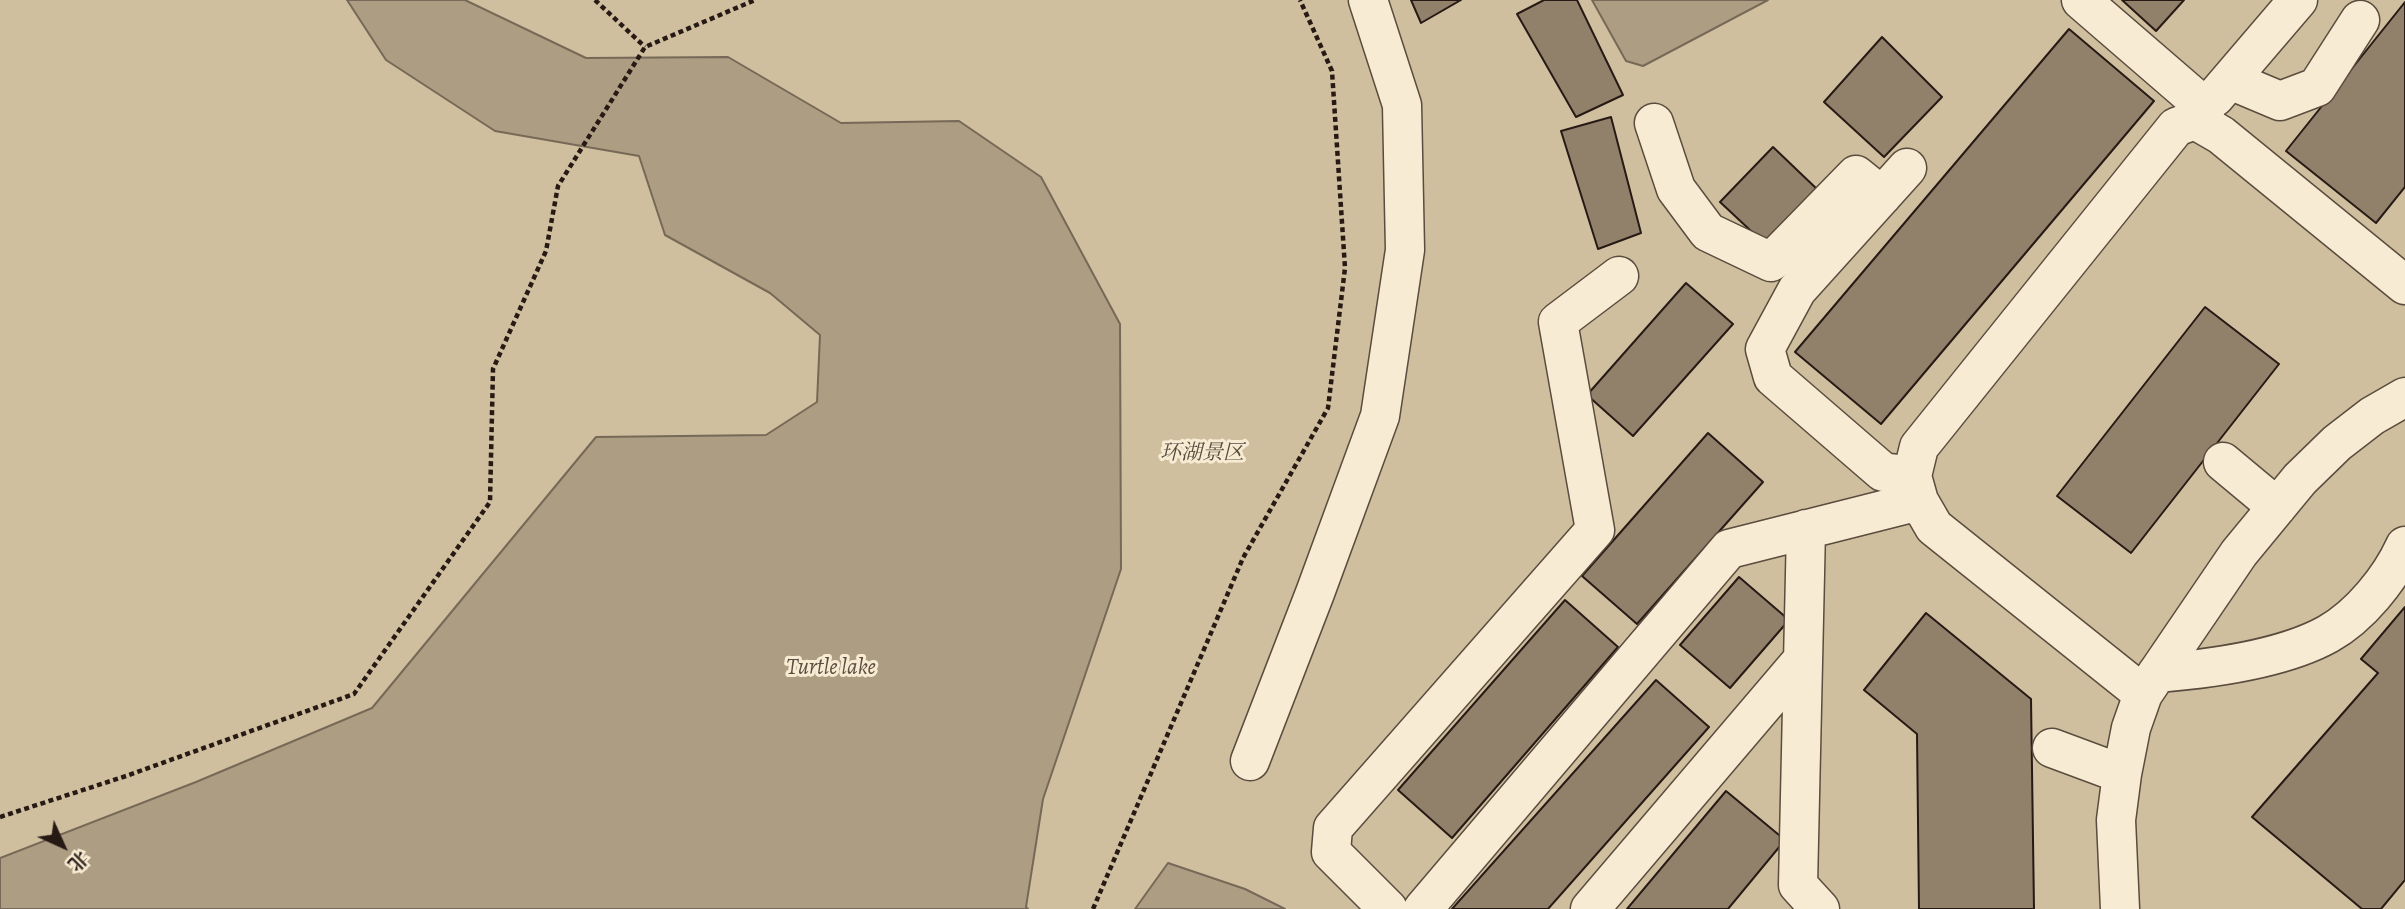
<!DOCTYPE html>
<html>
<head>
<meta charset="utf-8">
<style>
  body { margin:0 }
  #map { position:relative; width:2405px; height:909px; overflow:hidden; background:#f2e1bb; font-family:Alegreya,"Noto Serif SC",serif }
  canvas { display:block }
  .north { position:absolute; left:28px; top:811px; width:70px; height:70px; -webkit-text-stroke:5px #f7ecd3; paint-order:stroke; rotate:135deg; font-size:19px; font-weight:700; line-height:28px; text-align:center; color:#271a15 }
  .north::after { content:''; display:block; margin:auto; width:24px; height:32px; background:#271a15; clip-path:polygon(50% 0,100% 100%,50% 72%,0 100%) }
</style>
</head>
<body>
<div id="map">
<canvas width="2405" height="909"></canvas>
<div class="north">北</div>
</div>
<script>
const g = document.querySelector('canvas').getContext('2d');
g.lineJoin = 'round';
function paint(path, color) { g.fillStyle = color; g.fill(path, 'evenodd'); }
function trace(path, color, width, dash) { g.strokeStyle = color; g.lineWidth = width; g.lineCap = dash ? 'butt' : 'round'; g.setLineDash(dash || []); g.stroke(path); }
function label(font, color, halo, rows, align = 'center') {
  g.font = font + ' Alegreya,"Noto Serif SC",serif'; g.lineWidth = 6; g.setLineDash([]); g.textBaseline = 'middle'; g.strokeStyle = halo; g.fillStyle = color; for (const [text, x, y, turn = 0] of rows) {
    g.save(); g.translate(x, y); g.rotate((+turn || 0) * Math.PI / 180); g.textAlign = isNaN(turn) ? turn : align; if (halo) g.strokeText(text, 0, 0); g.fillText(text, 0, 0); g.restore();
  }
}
const green = new Path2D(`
  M0 0H2405V909H0Z`);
const water = new Path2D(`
  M347 0H465L586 58 728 57 841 123 959 121 1041 177 1120 324 1121 569 1043 799 1026 907 1028 909H0V858L196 782 372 708 596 437 766 435 817 402 820 335 770 293 665 235 639 156 495 131 386 60Z
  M1592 0H1768L1643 66 1626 61Z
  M1168 863 1245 889 1285 909H1135Z`);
const building = new Path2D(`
  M1411 0H1461L1421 23Z
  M1544 0H1577L1623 95 1576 117 1517 14Z
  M2122 0H2184L2156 31Z
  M2405 2V187L2376 223 2286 151Z
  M2069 29 2154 101 1881 424 1795 352Z
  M1882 37 1942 97 1884 157 1824 102Z
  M1611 117 1641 233 1598 249 1561 131Z
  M1773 147 1819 191 1766 245 1720 202Z
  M1686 283 1733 324 1633 436 1587 395Z
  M2205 307 2279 364 2131 553 2057 496Z
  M1708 433 1763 482 1637 624 1582 576Z
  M1739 577 1789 620 1730 688 1680 645Z
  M1565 600 1618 647 1452 838 1398 790Z
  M2405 607V880L2381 909H2362L2252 817 2378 673 2361 659Z
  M1926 613 2031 699 2034 909H1919L1917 734 1864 690Z
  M1656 680 1709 727 1548 909H1452Z
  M1726 791 1785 840 1728 909H1627Z`);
const path = new Path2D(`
  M595 0 645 47
  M0 817 126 776 354 694 490 502 493 369 546 251 558 186 645 47 755 0
  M1093 909 1243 558 1328 408 1345 268 1332 71 1300 0`);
const minor = new Path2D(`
  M2081 0 2206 108
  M2230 80 2280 101 2317 87 2360 20
  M2215 97 2298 0
  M1654 123 1676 189 1708 232 1771 262 1856 175 1882 196
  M1907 168 1797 290 1765 349 1773 377 1883 472 1912 476
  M2223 462 2277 507
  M1806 529 1798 885 1820 909
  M2157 673C2208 669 2283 659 2328 634 2360 616 2390 579 2405 546
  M2143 694 1934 527 1919 501 1912 476 1919 447 2176 127 2195 120 2221 135 2405 285
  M2052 748 2122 774
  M1250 761 1315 593 1380 416 1405 250 1402 105 1368 0
  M1388 909 1331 852 1333 828 1595 530 1558 322 1619 276
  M1423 909 1729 549 1919 501
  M1590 909 1803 659
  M2120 909 2116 820 2122 774 2131 728 2143 694 2239 553 2300 479 2337 443 2372 416 2405 397`);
const parkNames = [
  ["环湖景区",1202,454]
];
const waterNames = [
  ["Turtle lake",831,668]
];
paint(green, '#cfbf9f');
paint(water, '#ad9d83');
trace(water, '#776957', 2);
paint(building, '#91816b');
trace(building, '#271a15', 2);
trace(minor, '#5a4c3e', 41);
trace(path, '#271a15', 4.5, [5, 3.5]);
trace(minor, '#f7ecd3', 38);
label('italic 21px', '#594c3e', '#f7ecd3', parkNames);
label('italic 23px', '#5d4e41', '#f7ecd3', waterNames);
</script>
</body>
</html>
